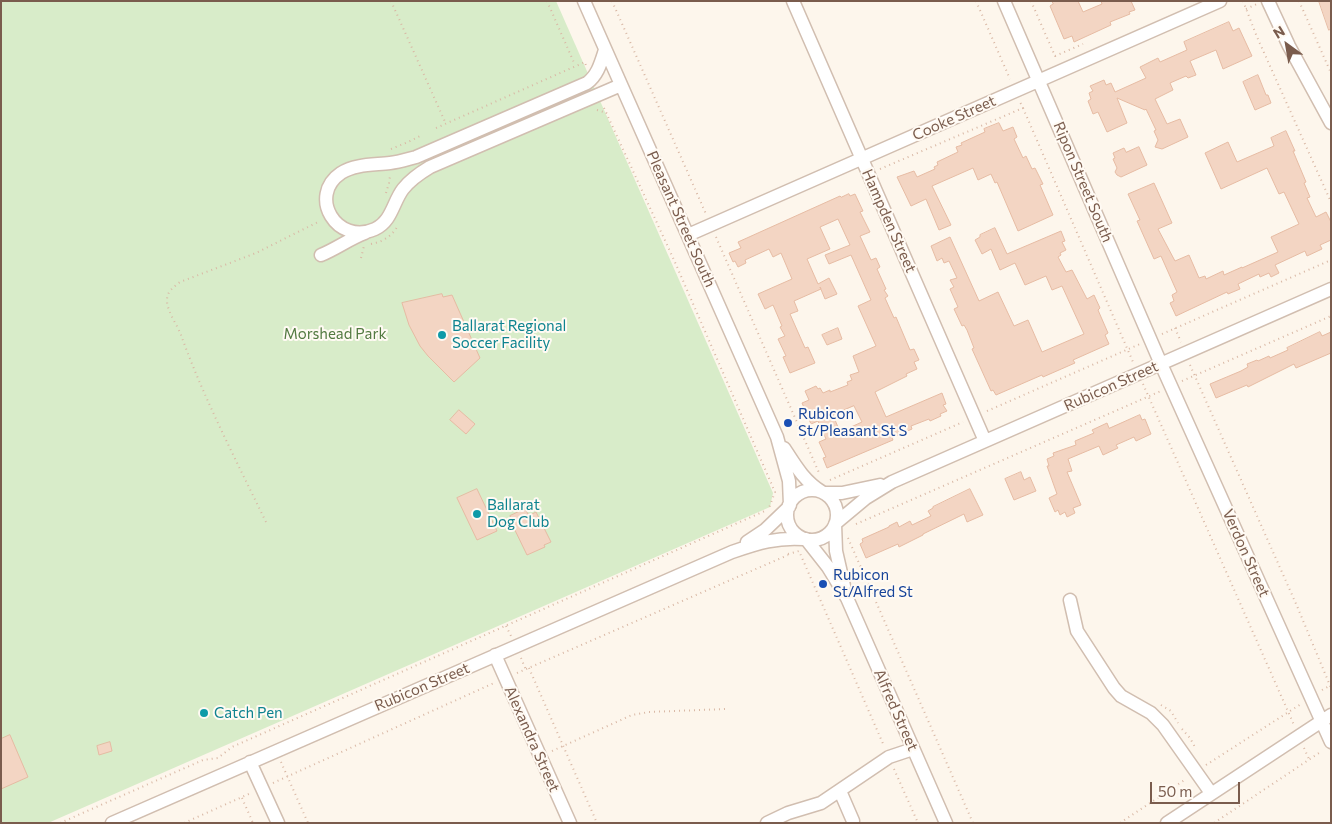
<!DOCTYPE html>
<html>
<head>
<meta charset="utf-8">
<style>
  body { margin:0 }
  #map { position:relative; width:1332px; height:824px; overflow:hidden; background:#fdf6ec; font-family:Commissioner,sans-serif }
  canvas { display:block }
  .frame { position:absolute; inset:0; border:2px solid #7a5c4d; pointer-events:none }
  .north { position:absolute; left:1262px; top:20px; width:50px; height:50px; -webkit-text-stroke:4px #fffaf3; paint-order:stroke; rotate:328deg; font-size:14px; font-weight:700; line-height:20px; text-align:center; color:#7a5c4d }
  .north::after { content:''; display:block; margin:auto; width:18px; height:22px; background:#7a5c4d; clip-path:polygon(50% 0,100% 100%,50% 72%,0 100%) }
  .scale { position:absolute; left:1150px; top:782px; width:90px; height:22px; box-sizing:border-box; border:2px solid #7a5c4d; border-top:0; padding-left:6px; font-size:15px; line-height:18px; white-space:nowrap; color:#7a5c4d; -webkit-text-stroke:4px #fffaf3; paint-order:stroke }
</style>
</head>
<body>
<div id="map">
<canvas width="1332" height="824"></canvas>
<div class="frame"></div>
<div class="north">N</div>
<div class="scale">50 m</div>
</div>
<script>
const g = document.querySelector('canvas').getContext('2d');
g.lineJoin = 'round';
function paint(path, color) { g.fillStyle = color; g.fill(path, 'evenodd'); }
function trace(path, color, width, dash) { g.strokeStyle = color; g.lineWidth = width; g.lineCap = dash ? 'butt' : 'round'; g.setLineDash(dash || []); g.stroke(path); }
function label(font, color, halo, rows, align = 'center') {
  g.font = font + ' Commissioner,sans-serif'; g.lineWidth = 4; g.setLineDash([]); g.textBaseline = 'middle'; g.strokeStyle = halo; g.fillStyle = color; for (const [text, x, y, turn = 0] of rows) {
    g.save(); g.translate(x, y); g.rotate((+turn || 0) * Math.PI / 180); g.textAlign = isNaN(turn) ? turn : align; if (halo) g.strokeText(text, 0, 0); g.fillText(text, 0, 0); g.restore();
  }
}
const green = new Path2D(`
  M1 1H556L773 493 770 507 48 823H1Z`);
const building = new Path2D(`
  M1052 1H1078L1083 12 1102 4 1101 1H1131L1135 10 1129 12 1130 14 1110 22 1111 25 1074 42 1072 36 1064 39 1050 6 1053 4Z
  M1319 1H1331V29L1329 30Z
  M1229 22 1233 31 1239 28 1252 56 1223 69 1216 50 1190 61 1196 75 1188 78 1186 76 1170 83 1173 90 1155 99 1167 124 1180 119 1188 137 1162 149 1155 147 1158 140 1154 131 1156 130 1146 109 1145 110 1117 98 1127 123 1107 132 1098 112 1093 114 1088 101 1091 99 1089 93 1093 91 1090 86 1104 80 1106 85 1111 83 1115 92 1146 78 1140 67 1158 58 1160 62 1187 50 1184 42Z
  M1258 75 1266 95H1268L1271 103 1255 110 1243 82Z
  M999 123 1003 131 1013 127 1017 137 1014 139 1023 158 1026 156 1032 169 1035 168 1043 184 1040 185 1053 215 1018 231 997 182 995 183 991 174 978 180 973 168 932 186 951 225 939 230 926 199 911 206 897 177 914 171 917 177 935 169 934 167 938 165 937 162 958 152 956 147 962 145 961 143 985 132 984 129Z
  M1286 131 1295 151H1293L1306 182 1304 183 1310 197 1307 198 1316 217 1326 212 1331 222V240L1320 245 1322 249 1307 256 1305 251 1275 265 1279 273 1271 277 1269 273 1260 277 1259 274 1238 284 1240 289 1228 294 1227 292 1176 316 1170 303 1174 301 1172 295 1177 292 1161 256 1154 259 1137 221 1140 220 1128 194 1154 183 1172 223 1158 229 1175 261 1189 255 1199 278 1205 276 1206 279 1223 271 1224 275 1242 267V268L1278 252 1271 237 1299 224 1284 192 1279 194 1267 168 1221 189 1205 153 1228 142 1237 162 1274 146 1271 138Z
  M1139 147 1147 165 1121 177 1117 175 1115 172 1117 168 1113 159 1115 158 1113 153 1124 148 1126 152Z
  M849 194 850 196 855 194 863 211 860 212 870 232 860 236 871 260 876 258 880 267 877 269 886 289 884 290 888 296 885 298 894 318 896 317 910 350 914 349 919 360 914 362 917 369 906 374 907 376 875 392 886 417 942 393 946 404 943 405 947 411 940 414 941 416 930 421 929 419 911 426 912 429 892 438 893 440 827 468 823 458 826 457 819 442 826 439 818 421 811 424 802 403 809 400 805 391 816 386 818 389 820 388 823 393 830 390V392L848 385 847 382 852 380 850 375 859 372 853 356 876 346 858 306 871 300 851 255 829 264 825 255 850 245 838 219 820 227 830 249 807 259 818 284 829 278 837 294 825 299 820 287 821 289 794 301 798 311 790 314 805 348 808 347 815 363 790 373 783 357 786 356 778 339 785 336 780 327 782 326 773 305 765 309 758 294 792 279 781 253 773 257 769 249 745 260 746 263 738 267 735 261 733 262 729 253 741 248 738 242 840 196 841 197ZM854 406 862 422 840 432 833 415Z
  M995 228 1007 254 1061 231 1065 241 1062 242 1066 250 1060 253 1061 255 1058 257 1066 272 1072 270 1087 299 1094 295 1100 308 1098 310 1108 333 1105 335 1109 344 1073 360 1075 363 1043 377 1042 375 996 395 993 390 991 391 972 349 974 348 967 330 964 325 962 326 954 309 958 307 950 289 954 287 950 280 957 278 949 261 944 263 942 258 937 261 931 246 950 237 979 301 998 292 1014 326 1028 320 1042 352 1084 334 1062 286 1052 290 1046 276 1025 285 1015 263 1000 270 991 249 982 254 975 240 980 237V235Z
  M442 294 443 297 452 295 480 358 454 382 428 356 420 346 409 325 402 303Z
  M838 328 842 339 827 345 822 335Z
  M1320 332 1322 336 1331 332V353L1296 368 1294 364 1248 387 1247 385 1216 398 1210 384 1241 371 1248 367 1247 364 1257 360 1258 361 1269 356 1270 358 1288 350 1287 348Z
  M459 410 475 424 466 434 450 420Z
  M1140 415 1142 420 1145 419 1151 434 1136 441 1134 437 1116 445 1118 448 1103 455 1099 446 1068 459 1072 471 1067 472 1081 505 1073 508 1075 513 1067 517 1065 512 1060 515 1058 510 1055 512 1049 498 1057 494 1047 466H1049L1047 459 1054 456 1053 453 1076 445 1075 441 1094 433 1092 430 1107 423 1109 428Z
  M1021 472 1024 480 1030 477 1036 491 1014 500 1005 479Z
  M477 489 497 531 477 540 457 498Z
  M970 489 983 515 967 522 964 514 923 534V535L899 547 898 544 866 558 860 544 863 542 862 539 889 527V526L897 522 899 527 910 521 912 525 931 516 928 511 933 508V507Z
  M525 509 528 514H530V515L536 512 551 542 544 545 545 547 527 555 511 522 513 521 510 516Z
  M10 735 28 777 1 789V739Z
  M110 742 112 751 99 755 97 746Z`);
const path = new Path2D(`
  M391 1 446 124
  M547 1 575 65
  M612 1 706 214
  M976 1 1010 79
  M1031 1 1055 56 1083 44
  M1243 1 1257 37 1331 202
  M1299 1 1331 73
  M1246 9 1257 4
  M604 108 674 260 775 492 769 508
  M1023 108 1133 362
  M597 110 607 113
  M436 128 576 66 585 62 586 66
  M391 149 408 142 420 136
  M880 169 1023 108 1020 102
  M386 193 389 183 390 176
  M716 237 820 475
  M371 244C382 242 391 237 397 227
  M361 258 364 246
  M1175 328 1181 342
  M1162 334 1331 260
  M1190 365 1297 606 1331 688
  M1182 381 1331 316
  M1143 384 1294 725
  M987 411 1140 344
  M830 480 963 422
  M266 522C236 460 204 399 181 335 177 324 167 312 167 300 167 291 174 287 180 282L256 253 320 221
  M856 524 1161 391
  M848 538 973 823
  M788 554 799 551 884 746
  M506 626 511 636
  M521 658 526 670
  M529 668 597 823
  M517 673 788 555
  M1322 690 1331 685
  M1161 705 1171 711 1178 723
  M1182 729 1190 738 1196 749
  M1304 748 1309 759
  M552 751 632 715 649 712 725 709
  M281 762 308 823
  M1206 765 1301 704
  M894 769 918 823
  M273 783 494 683
  M242 798 253 823
  M60 823 203 760 218 758 232 747 767 510
  M184 823 251 793
  M1120 823 1186 779
  M1214 823 1322 751`);
const minor = new Path2D(`
  M584 1 777 437 789 481 790 505
  M793 1 985 441
  M1004 1 1161 364 1331 742
  M1268 1 1289 46 1331 123
  M605 50C601 62 598 75 587 83L416 157C408 159 399 162 390 163 374 165 355 164 341 173 307 196 337 246 375 229 392 221 393 202 403 189 410 180 420 173 430 167L621 85
  M688 235 1220 1
  M321 255C336 249 349 239 365 233
  M784 448C795 465 804 481 822 492
  M787 515a25 25 0 1 1 50 0a25 25 0 1 1-50 0Z
  M824 493H842L880 485
  M836 523 866 498 892 482 1331 289
  M835 524 836 551 844 586
  M806 539 828 567 847 598 946 823
  M747 542 765 530 789 507
  M1070 600 1077 631 1114 688 1121 696 1151 713 1163 725 1211 793
  M495 655 570 823
  M250 762 278 823
  M840 791 853 821
  M112 823 732 552C758 543 777 537 804 539
  M767 823 788 813 821 803 889 757 913 749
  M1167 823 1331 715`);
const markers = [
  [442,335,5,"#0f9aa8"],
  [788,423,5,"#1a4fb4"],
  [477,514,5,"#0f9aa8"],
  [823,584,5,"#1a4fb4"],
  [204,713,5,"#0f9aa8"]
];
const streetNames = [
  ["Cooke Street",954,118,-24],
  ["Ripon Street South",1083,182,67],
  ["Pleasant Street South",681,219,66],
  ["Hampden Street",889,221,66],
  ["Rubicon Street",1111,386,-24],
  ["Verdon Street",1246,553,66],
  ["Rubicon Street",422,687,-23],
  ["Alfred Street",896,710,66],
  ["Alexandra Street",532,739,66]
];
const cultureNames = [
  ["Ballarat Regional",452,326],
  ["Soccer Facility",452,343],
  ["Ballarat",487,505],
  ["Dog Club",487,522],
  ["Catch Pen",214,713]
];
const parkNames = [
  ["Morshead Park",335,334]
];
const transitNames = [
  ["Rubicon",798,414],
  ["St/Pleasant St S",798,431],
  ["Rubicon",833,575],
  ["St/Alfred St",833,592]
];
paint(green, '#d8ecc9');
paint(building, '#f3d5c3');
trace(building, '#e6bba3', 1);
trace(minor, '#d1beb0', 15);
trace(path, '#d9b8a5', 2, [1, 4]);
trace(minor, '#fff', 12);
for (const [x, y, r, color] of markers) { const dot = new Path2D(); dot.arc(x, y, r, 0, 2 * Math.PI); g.fillStyle = color; g.fill(dot); trace(dot, '#fffaf3', 2); }
label('15px', '#7a5c4d', '#fffaf3', streetNames);
label('15px', '#0d838f', '#fffaf3', cultureNames, 'left');
label('15px', '#537a41', '#fffaf3', parkNames);
label('15px', '#164399', '#fffaf3', transitNames, 'left');
</script>
</body>
</html>
